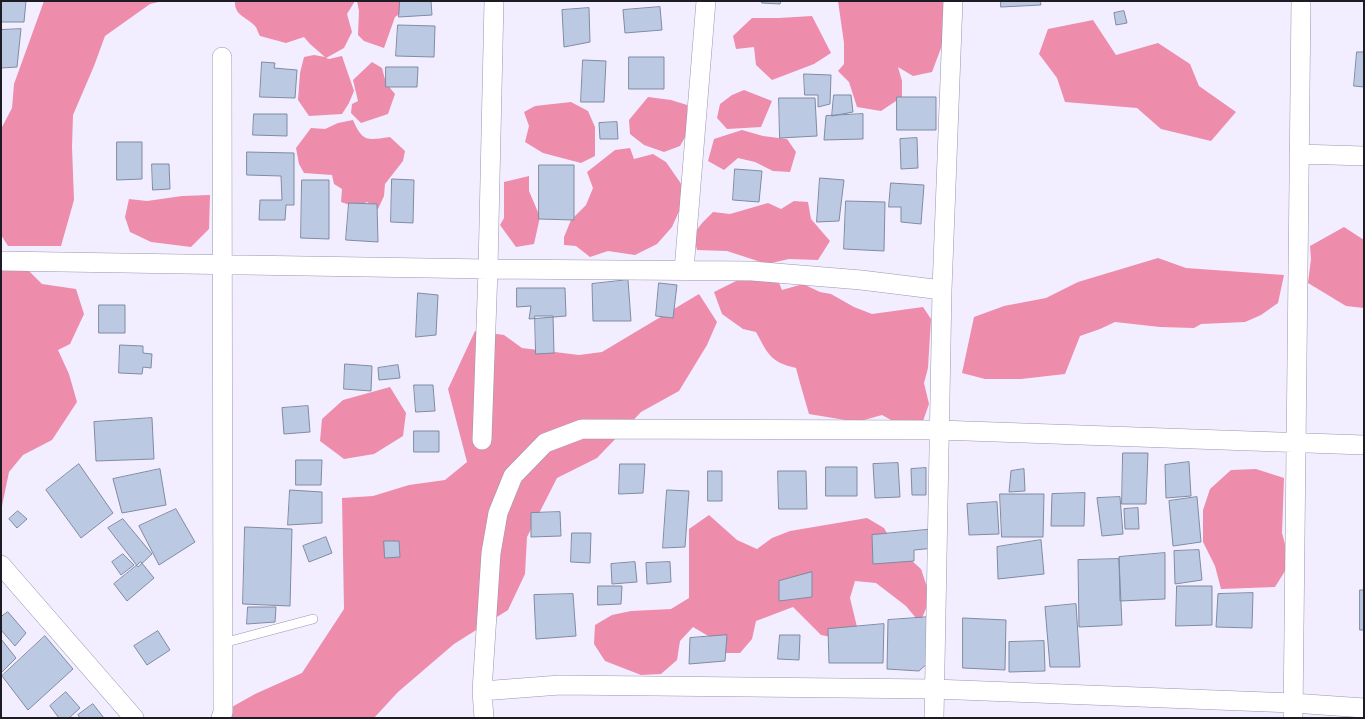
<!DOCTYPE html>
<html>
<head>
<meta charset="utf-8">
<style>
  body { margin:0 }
  #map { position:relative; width:1365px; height:719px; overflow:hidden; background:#f2eeff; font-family:"Noto Sans",sans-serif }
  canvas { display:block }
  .frame { position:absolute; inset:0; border:2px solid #1d1b24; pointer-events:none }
</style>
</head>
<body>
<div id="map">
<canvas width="1365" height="719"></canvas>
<div class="frame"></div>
</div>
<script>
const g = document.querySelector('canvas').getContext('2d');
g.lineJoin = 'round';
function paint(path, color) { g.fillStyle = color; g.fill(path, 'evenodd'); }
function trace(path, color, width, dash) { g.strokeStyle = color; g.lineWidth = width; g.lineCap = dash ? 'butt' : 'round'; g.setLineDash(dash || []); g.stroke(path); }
const forest = new Path2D(`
  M44 1H163L150 4 105 36 94 66 73 115 72 147 74 200 61 246H8L1 235V129L12 108 14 84Z
  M235 1H355L347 14 352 32 344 48 326 58 329 59 342 56 354 91 349 103 342 114 309 116 298 100 300 73 304 57 314 55 325 57 310 44 304 37 286 43 260 36C258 33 257 27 254 25 246 17 234 15 235 1Z
  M357 1H402L404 11 395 17 384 48 364 41 358 35 359 11Z
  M838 1H946L944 40 932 72 913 76 898 67 902 81V97L881 111 857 107 849 82 838 71 844 64V43Z
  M812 16 831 53 814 64 772 80 756 65 754 47 736 49 733 36 752 18H779Z
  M1093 20 1116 55 1158 43 1190 64 1199 86 1236 112 1211 141 1161 129 1137 108 1065 102 1057 78 1039 54 1048 29Z
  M372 62 382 68 386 83 395 94 388 114 361 123 351 113 352 104 358 101 353 80Z
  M744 90 772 101 761 127 727 129 717 118 720 104 732 95Z
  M648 97 671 100 687 105 688 132 680 146 664 152 644 145 630 134 629 120Z
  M571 102 588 111 595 127V156L581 163 543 153 525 142 529 126 524 112 535 106Z
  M353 120C363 143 368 140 390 137L405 151 403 161 385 184 384 196 378 209 367 202 356 207 341 202 342 189 334 184 332 175 304 173 299 164 296 148 311 128 325 129 338 123Z
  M742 130 763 136 787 139 796 152 790 172 773 171 755 162 738 158 724 170 708 161 714 139Z
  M630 148 634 159 653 154 666 162 684 188 680 209 672 227 657 244 635 255 608 251 590 257 576 246 564 245V237L571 220 586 205 593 188 587 172 615 150Z
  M529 176V191L540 217 534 244 516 247 500 225 504 218V182Z
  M210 195 209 229 191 247 151 242 130 232 125 217 129 199 147 201 182 196Z
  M794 201 808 202 811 219 830 241 818 260 789 259 767 264 727 251 697 250 693 235 702 223 713 212 730 214 768 203 781 209Z
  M1344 227 1364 240V308L1346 306 1308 283 1311 259 1310 246Z
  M1158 258 1186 268 1284 275 1278 303 1261 315 1245 322 1201 324 1194 328 1160 327 1115 322 1100 329 1080 336 1065 374 1021 379H985L962 373 974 317 1004 306 1046 298 1078 282Z
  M1 266 27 269 42 284 76 289 84 314 70 344 58 350 69 374 77 402 52 440 23 455 9 472 2 506 1 507Z
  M760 278 779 283 782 290 803 284 820 292 831 294 854 307 872 314 923 307 931 319 928 368 924 383 929 404 923 421 909 430 882 415 857 422 809 414 800 383 796 368C770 362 768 354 756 332L743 329 722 314 714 292 738 280Z
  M699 294 717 322 707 345 679 391 641 412 597 458 557 478 527 537 525 574 508 610 454 644 398 692 374 718H224L223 712 255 694 302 673 344 609 342 498 373 496 409 485 445 480 467 462 448 389 475 331 504 335 522 348 579 355 602 352Z
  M390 387 406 413 403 436 374 454 344 459 320 441 322 419 343 400Z
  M1256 469 1284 478 1282 533 1290 563 1275 587 1221 589 1215 566 1203 542V510L1210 489 1231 470Z
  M709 515 737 540 757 549 772 538 790 531 867 518 884 528 893 544 921 569 927 587V606L920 623 906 606 876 583 855 581 850 598 859 635 841 639 821 635 793 607 756 621 752 639 740 653H722L710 637 693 627 680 641 677 660 661 674 641 675 605 661 594 644 595 625 612 615 631 611 671 609 689 598V529Z`);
const building = new Path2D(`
  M1 1H26L24 22H1Z
  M400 1H431L432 15 399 17Z
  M762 1H781L780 4 762 3Z
  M1001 1H1040L1041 5 1001 7Z
  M660 7 662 30 625 33 623 10Z
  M589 8 590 42 564 47 562 10Z
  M1124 11 1127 23 1116 25 1114 13Z
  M398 25 435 26 434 57 396 56Z
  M21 29 17 67 1 68V30Z
  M1357 52H1364V87L1354 86Z
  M629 57H664V89H629Z
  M583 60 606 61 604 102H581Z
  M262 62 275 63 274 68 297 70 295 98 260 97Z
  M386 67H418L417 87H386Z
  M804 74 831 75 830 104 818 107V95H805Z
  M834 95H851L853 112 832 116Z
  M897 97H936V130H897Z
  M779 98H815L817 136 780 138Z
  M254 114H287V136L253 135Z
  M863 114V139L824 140 826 116Z
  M617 122 618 139H600L599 123Z
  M917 138 918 168 901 169 900 139Z
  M117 142H142V179L117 180Z
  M247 152 294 153V205H286L285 220H259L260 200H282L281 176 247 175Z
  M152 164H169L170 189 153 190Z
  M539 165H574V220L539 219Z
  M735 169 762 171 759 202 733 200Z
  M820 178 844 180 839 221 817 222Z
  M392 179 414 180 413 223 391 222Z
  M302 180H329V239L301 238Z
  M891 183 924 185 921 224 901 222V207H889Z
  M846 201 885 202 884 251 844 249Z
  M349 203 377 204 378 242 346 240Z
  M628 280 631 321H593L592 284Z
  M659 283 677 285 673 318 656 316Z
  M517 288H565L566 316 529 319 531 306 517 307Z
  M418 293 438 295 436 335 416 337Z
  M99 305H125V333H99Z
  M535 316H553L554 353 536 354Z
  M120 345 143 346V353L152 354 151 368 143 367 142 374 119 373Z
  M345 364 372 366 371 391 344 389Z
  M398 365 400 378 379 380 378 368Z
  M414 385H433L435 411 416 412Z
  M308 406 310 432 284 434 282 408Z
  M152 418 154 459 96 461 94 422Z
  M414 431H439V452H414Z
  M1123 453H1148L1146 504H1122Z
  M296 460H322L321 485H296Z
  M1189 462 1191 496 1166 498 1165 465Z
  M898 463 900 497 875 498 873 464Z
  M79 464 113 513 81 538 46 490Z
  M620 464H645L643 493 619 494Z
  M826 467H857V496H826Z
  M926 468V495H912L911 469Z
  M160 469 166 505 122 513 113 479Z
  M1024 469 1025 491 1009 492 1011 471Z
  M708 471H722V501H708Z
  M778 471H806L807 509H779Z
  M290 490 322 492V523L288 525Z
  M667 490 689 491 685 547 663 548Z
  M1085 493 1084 526H1051L1052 494Z
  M1000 494H1044L1043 537H1002Z
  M1120 497 1123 534 1102 536 1097 498Z
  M1197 497 1201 542 1173 546 1169 501Z
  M997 502 999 534 969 535 967 504Z
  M1138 508 1139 529H1125L1124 509Z
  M176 509 195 542 159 565 139 526Z
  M18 511 27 519 17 528 9 519Z
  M560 512 561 536 531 537V513Z
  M123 519 152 554 138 567 108 528Z
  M245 527 292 529 290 606 243 604Z
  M936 529 935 548 914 550V561L873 564 872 535Z
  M572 533H591L590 563 571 562Z
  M326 537 332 553 309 562 303 546Z
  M1041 540 1044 574 998 579 997 547Z
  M384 541H399L400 557 385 558Z
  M1199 550 1202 580 1175 584 1174 551Z
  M1165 553V599L1120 601 1119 557Z
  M123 554 134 565 121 575 112 562Z
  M1119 559 1122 625 1079 627 1078 560Z
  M141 562 154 578 127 601 114 584Z
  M635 562 637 582 612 584 611 564Z
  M670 562 671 582 647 584 646 563Z
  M812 572V597L779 601V581Z
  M598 586H622L621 604 598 605Z
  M1177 586H1212V625L1176 626Z
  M1360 590H1364V630H1360Z
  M1253 593 1252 628 1216 627 1218 594Z
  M573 594 576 636 536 639 534 595Z
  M1076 604 1080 667H1050L1045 607Z
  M248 607H276L275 622 247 624Z
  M8 612 26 633 15 646 1 630V617Z
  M930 617V661L919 671 887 669 888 620Z
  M963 618 1006 620 1005 670 963 668Z
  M884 624 883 663H829L828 629Z
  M158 631 170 650 147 665 134 646Z
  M727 635 725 661 689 664 690 638Z
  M780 635H800L799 660 778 659Z
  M45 636 73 669 28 710 2 676Z
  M1 639 16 658 1 673Z
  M1044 641 1045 671 1009 672V642Z
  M66 692 80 708 69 718H59L50 706Z
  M93 704 104 718H80L78 715Z`);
const service = new Path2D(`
  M223 643 313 619`);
const minor = new Path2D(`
  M1299 154 1364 156
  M1 261 488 269 752 271 861 280 942 290
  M684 270 706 1
  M482 440 488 269 494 1
  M1 565 134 718
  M482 691 560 685 934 689 1293 703 1364 708
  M221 718 223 712 222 57
  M484 718 482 691 491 553 498 513 513 476 545 443 582 429 939 430 1364 445
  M934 718 942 290 953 1
  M1293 718 1301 1`);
paint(forest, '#ee8cac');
paint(building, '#bcc9e2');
trace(building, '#7f8ba3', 1);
trace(service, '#9b95af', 10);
trace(minor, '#9b95af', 20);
trace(service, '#fff', 9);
trace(minor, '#fff', 19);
</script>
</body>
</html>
